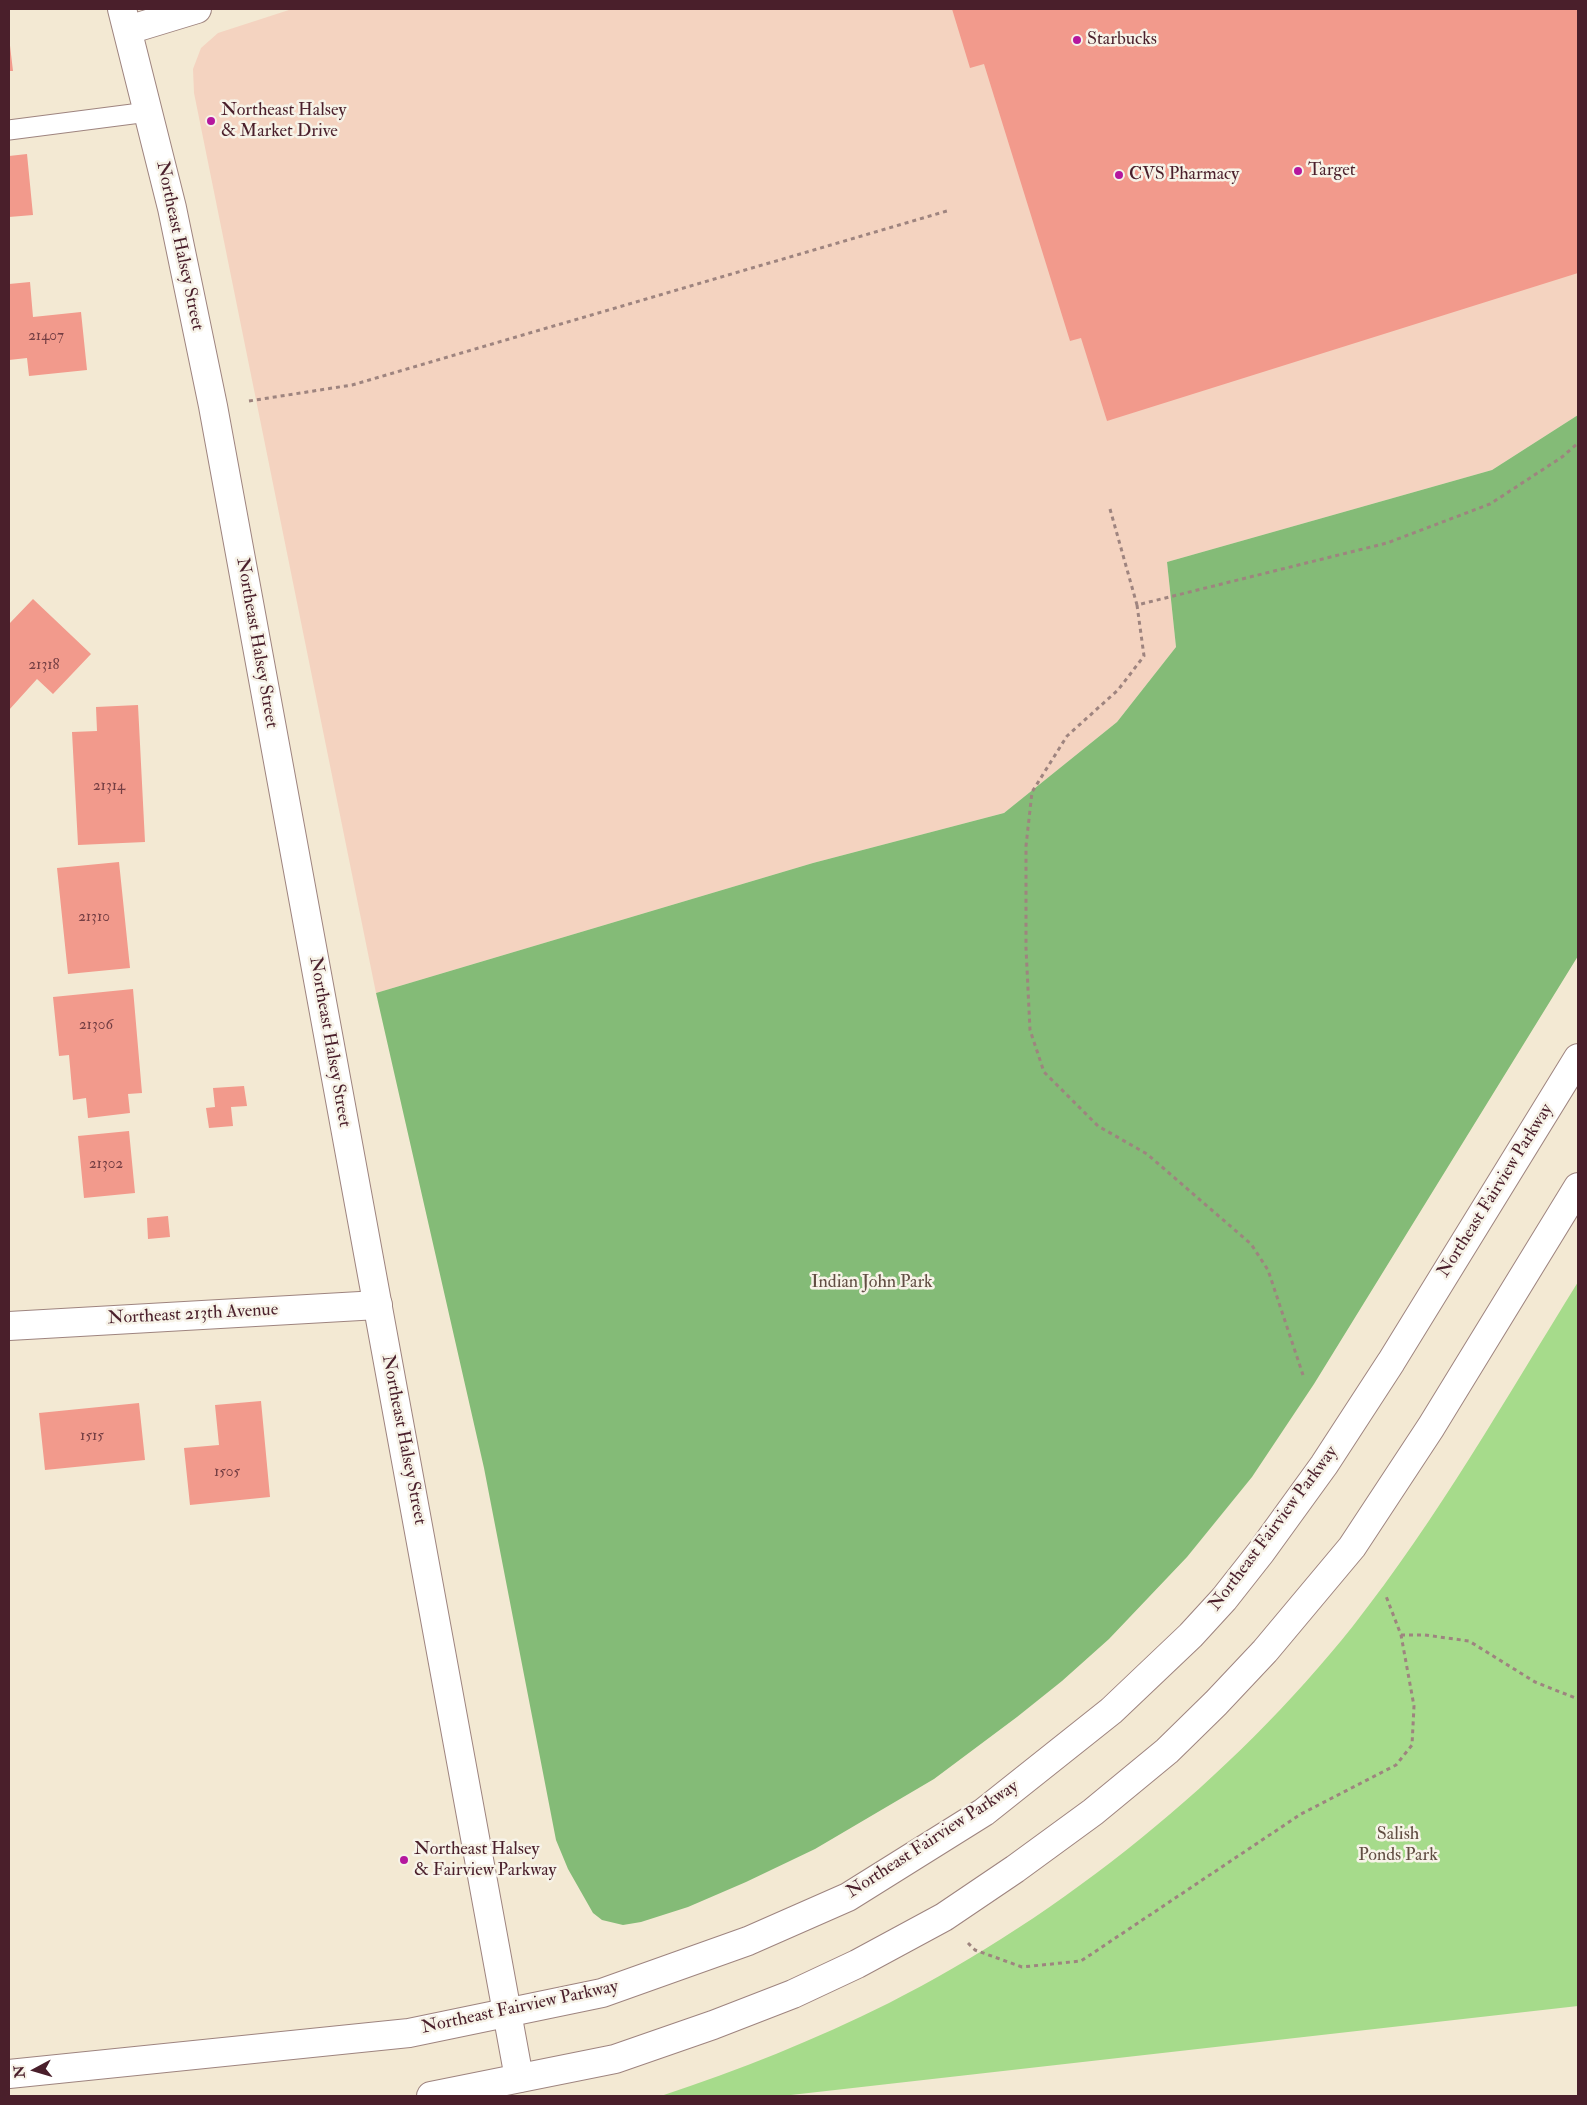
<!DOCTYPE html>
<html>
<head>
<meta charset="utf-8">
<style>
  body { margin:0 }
  #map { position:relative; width:1587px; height:2105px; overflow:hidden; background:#f3e9d3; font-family:"IM FELL Double Pica",serif }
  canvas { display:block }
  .frame { position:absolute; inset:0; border:10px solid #4a1f2b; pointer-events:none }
  .north { position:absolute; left:10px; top:2045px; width:50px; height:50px; -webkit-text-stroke:4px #f7f3e8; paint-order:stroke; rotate:264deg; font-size:14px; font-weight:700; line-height:20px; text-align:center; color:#4a1f2b }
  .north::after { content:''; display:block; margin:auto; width:18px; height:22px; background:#4a1f2b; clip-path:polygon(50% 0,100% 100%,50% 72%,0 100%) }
</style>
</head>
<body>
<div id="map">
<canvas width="1587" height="2105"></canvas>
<div class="frame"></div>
<div class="north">N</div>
</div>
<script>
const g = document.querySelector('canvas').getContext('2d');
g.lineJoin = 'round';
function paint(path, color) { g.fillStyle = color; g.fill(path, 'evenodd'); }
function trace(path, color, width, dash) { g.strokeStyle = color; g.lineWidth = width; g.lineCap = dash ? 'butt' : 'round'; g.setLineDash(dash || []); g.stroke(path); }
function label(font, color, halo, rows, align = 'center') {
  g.font = font + ' "IM FELL Double Pica",serif'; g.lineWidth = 5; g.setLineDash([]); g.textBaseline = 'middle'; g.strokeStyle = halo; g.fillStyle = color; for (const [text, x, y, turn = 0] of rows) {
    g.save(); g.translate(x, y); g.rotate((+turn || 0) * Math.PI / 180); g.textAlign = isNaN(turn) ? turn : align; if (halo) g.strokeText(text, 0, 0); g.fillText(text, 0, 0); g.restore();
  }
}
const built = new Path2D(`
  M292 9H1578V415L1492 470 1167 562 1176 647 1117 722 1004 813 813 863 376 993 194 93 193 69 201 48 218 33Z`);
const green = new Path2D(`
  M1578 1282V2006L782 2096H661C739 2070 815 2040 889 2003 1063 1915 1232 1778 1353 1626 1438 1518 1506 1398 1578 1282Z`);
const forest = new Path2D(`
  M1578 415V956L1314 1384 1252 1477 1187 1557 1109 1639 1062 1681 1017 1717 934 1779 815 1849 746 1882 688 1907 641 1922 623 1925 602 1920 593 1913 568 1869 556 1840 484 1468 376 993 813 863 1004 813 1117 722 1176 647 1167 562 1492 470Z`);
const building = new Path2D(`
  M952 9H1578V273L1107 421 1081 338 1070 341 984 64 970 68Z
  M9 37 13 71H9Z
  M27 154 33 215 9 217V156Z
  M30 282 33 317 81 312 87 370 29 376 27 358 9 360V284Z
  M33 599 91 654 53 694 37 679 9 710V624Z
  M138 705 145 842 78 845 72 732 97 731 96 707Z
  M119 862 130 968 68 974 57 868Z
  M133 989 142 1093 128 1094 130 1113 88 1118 86 1098 73 1100 69 1055 59 1056 53 997Z
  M244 1086 247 1106 231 1107 233 1126 209 1128 206 1108 215 1107 213 1088Z
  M129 1131 135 1193 84 1198 78 1136Z
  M168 1216 170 1237 148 1239 147 1218Z
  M261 1401 270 1497 190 1505 184 1448 219 1445 215 1405Z
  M139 1403 145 1460 45 1470 39 1413Z`);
const path = new Path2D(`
  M249 401 352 385 947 211
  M1110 509 1137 605 1387 543 1490 504 1562 457 1578 443
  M1137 605 1144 656 1118 690 1067 736 1032 792 1026 846V948L1030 1030 1044 1072 1098 1126 1147 1154 1251 1244 1268 1270 1303 1375
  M1401 1635H1425L1469 1641 1535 1682 1578 1699
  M968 1943 975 1950 1022 1967 1081 1961 1301 1814 1396 1765 1412 1745 1414 1706 1401 1635 1386 1596`);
const service = new Path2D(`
  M9 130 148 112`);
const minor = new Path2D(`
  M128 30 197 9
  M9 1326 378 1305`);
const secondary = new Path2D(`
  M122 9 172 208 213 406 519 2078`);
const primary = new Path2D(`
  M9 2074 409 2033 602 1993 748 1941 848 1897 984 1812 1111 1711 1191 1635 1224 1599 1261 1552 1324 1465 1391 1362 1578 1058
  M431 2096 615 2059 713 2025 793 1994 857 1964 944 1917 1015 1869 1093 1812 1167 1751 1216 1703 1265 1651 1352 1547 1431 1427 1578 1187`);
const markers = [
  [1077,40,5,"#b5179e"],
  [211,121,5,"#b5179e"],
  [1298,171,5,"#b5179e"],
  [1119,175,5,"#b5179e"],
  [404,1860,5,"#b5179e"]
];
const numberNames = [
  ["21407",46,337],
  ["21318",44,666],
  ["21314",109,787],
  ["21310",94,918],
  ["21306",96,1026],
  ["21302",106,1165],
  ["1515",92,1437],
  ["1505",227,1473]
];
const poiNames = [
  ["Starbucks",1087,40],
  ["Northeast Halsey",221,111],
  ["& Market Drive",221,132],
  ["Target",1308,171],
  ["CVS Pharmacy",1129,175],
  ["Northeast Halsey",414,1850],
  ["& Fairview Parkway",414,1871]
];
const streetNames = [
  ["Northeast Halsey Street",179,246,78],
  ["Northeast Halsey Street",256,643,80],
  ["Northeast Halsey Street",329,1042,80],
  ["Northeast Fairview Parkway",1496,1191,-58],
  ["Northeast 213th Avenue",193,1315,-3],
  ["Northeast Halsey Street",403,1440,79],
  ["Northeast Fairview Parkway",1274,1529,-53],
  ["Northeast Fairview Parkway",933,1840,-33],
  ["Northeast Fairview Parkway",520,2008,-12]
];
const parkNames = [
  ["Indian John Park",872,1283],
  ["Salish",1398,1835],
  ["Ponds Park",1398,1856]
];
paint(built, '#f4d3c0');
paint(green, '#a6db8b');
paint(forest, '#84bb77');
paint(building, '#f29a8c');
trace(service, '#9e847f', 21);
trace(minor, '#9e847f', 30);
trace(secondary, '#9e847f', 30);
trace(primary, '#9e847f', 30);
trace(path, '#9e847f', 3, [4, 4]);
trace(service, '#fff', 19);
trace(minor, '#fff', 28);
trace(secondary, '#fff', 28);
trace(primary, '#fff', 28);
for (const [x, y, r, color] of markers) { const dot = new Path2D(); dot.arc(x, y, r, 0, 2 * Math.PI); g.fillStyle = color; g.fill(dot); trace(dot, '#f7f3e8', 2); }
label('15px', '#743e43', null, numberNames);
label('18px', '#4a1f2b', '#f7f3e8', poiNames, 'left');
label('18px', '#4a1f2b', '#f7f3e8', streetNames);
label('18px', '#614e43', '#f7f3e8', parkNames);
</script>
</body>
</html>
